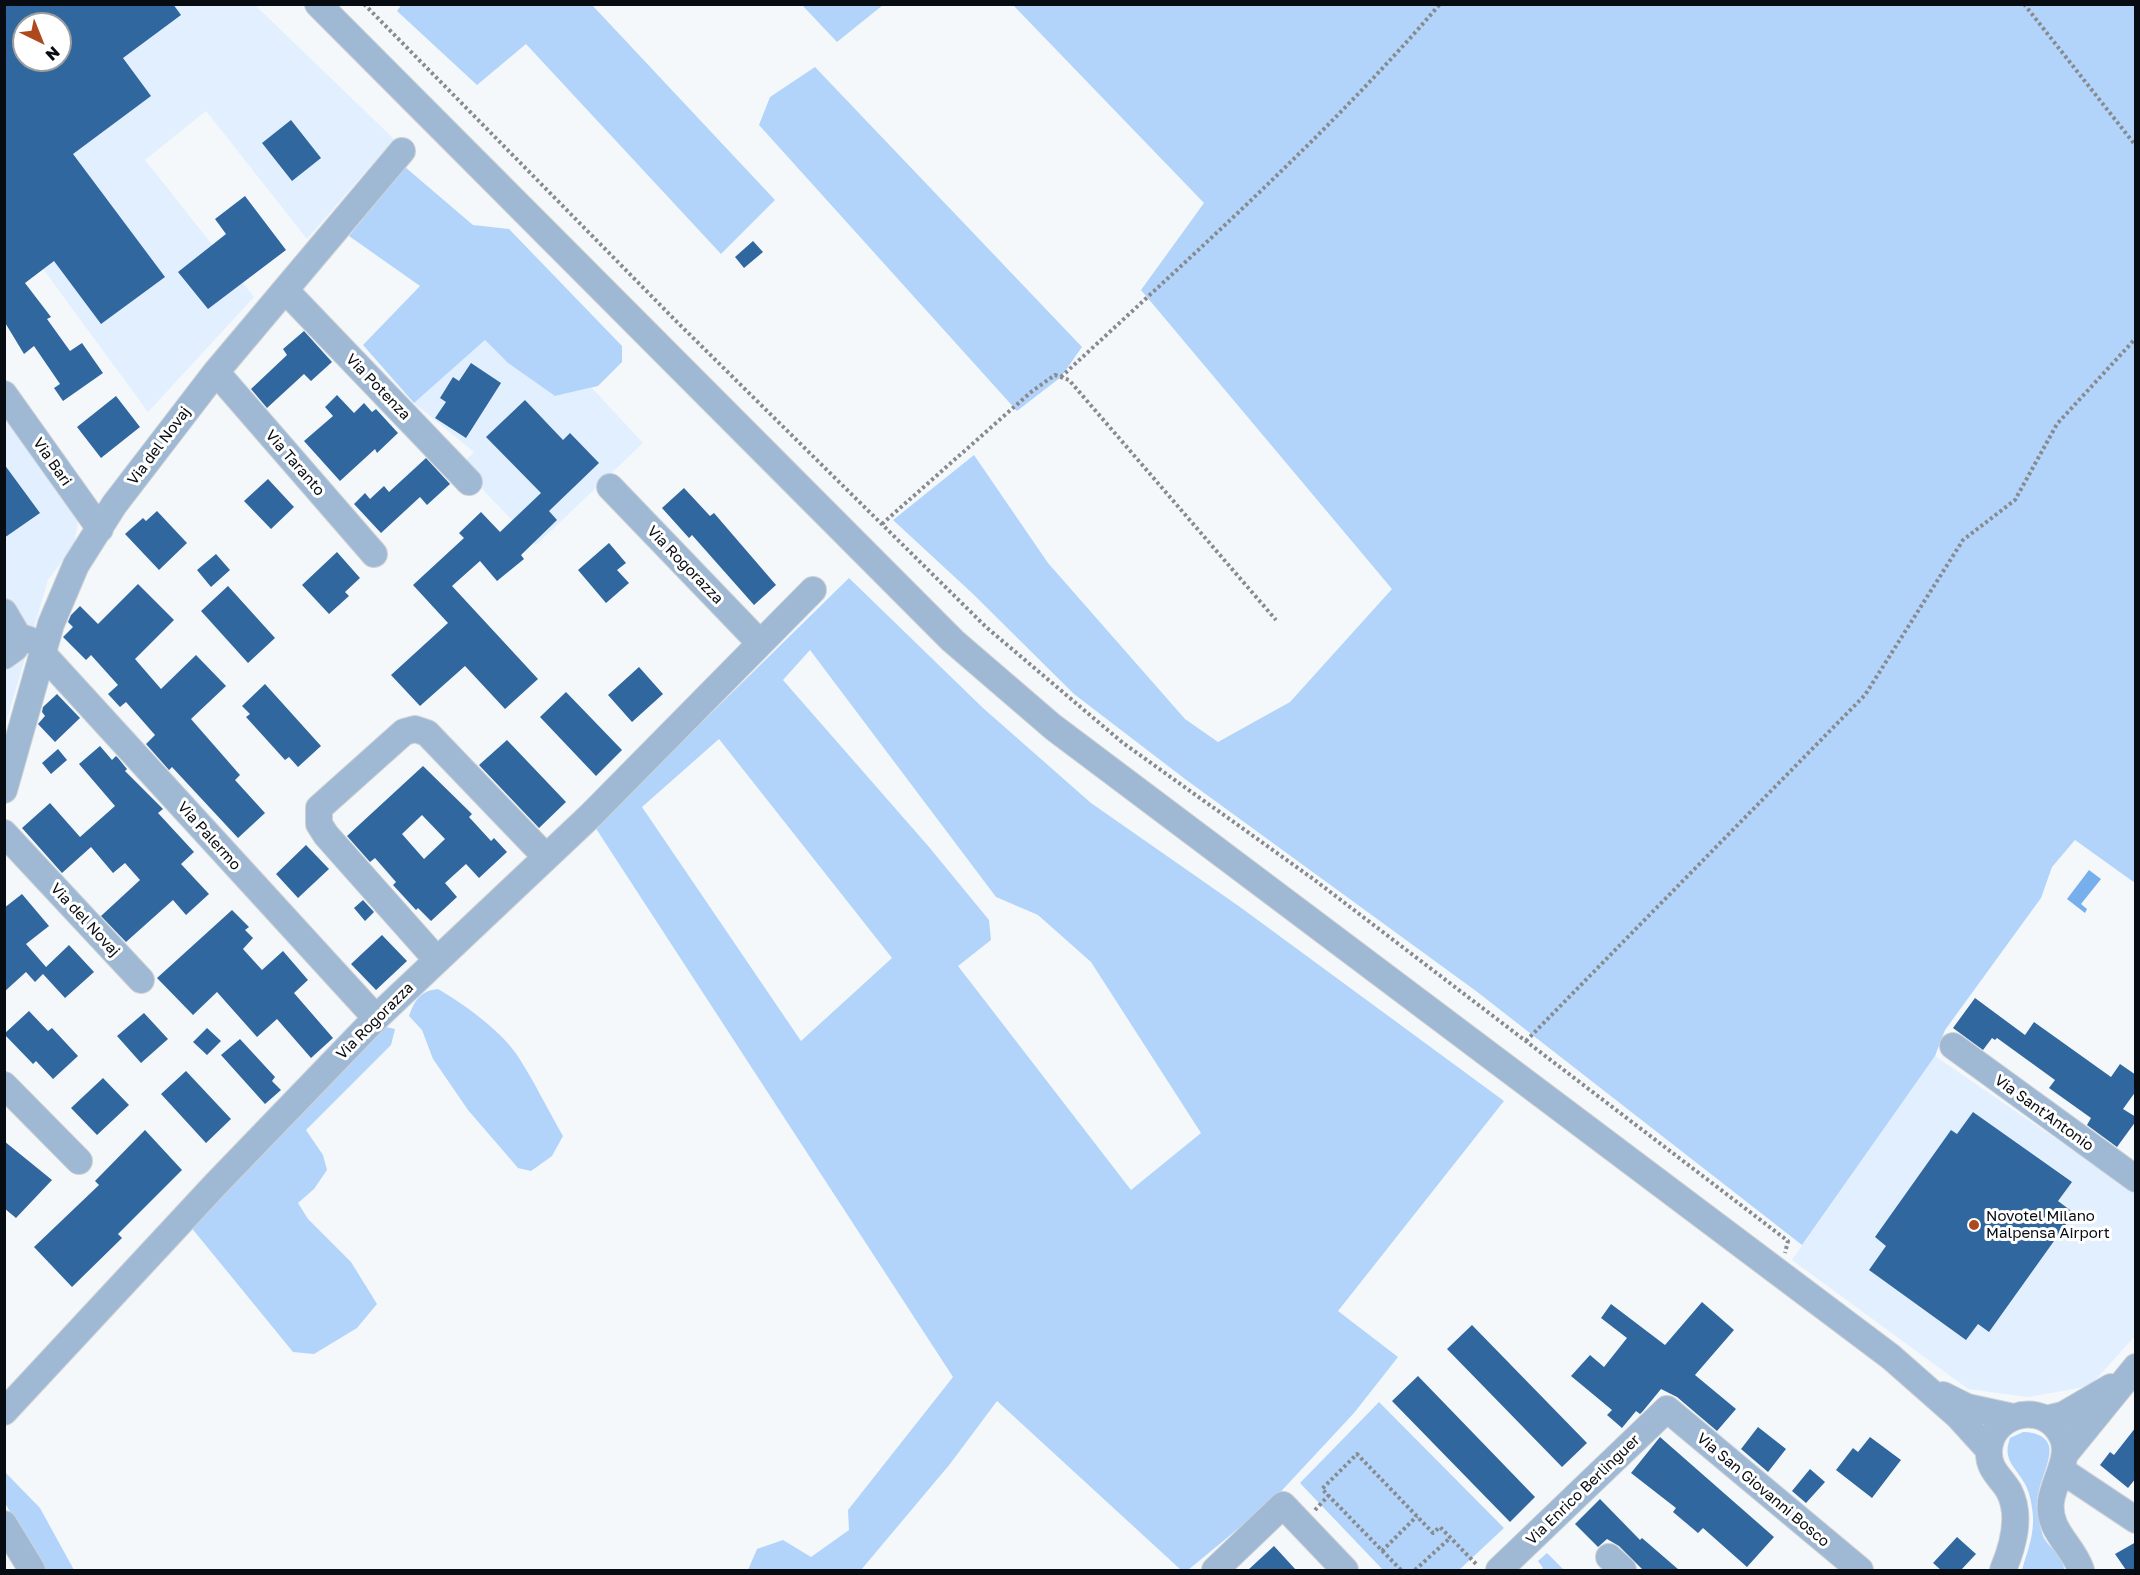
<!DOCTYPE html>
<html>
<head>
<meta charset="utf-8">
<style>
  body { margin:0 }
  #map { position:relative; width:2140px; height:1575px; overflow:hidden; background:#f4f8fb; font-family:"Golos Text",sans-serif }
  canvas { display:block }
  .frame { position:absolute; inset:0; border:6px solid #070c12; pointer-events:none }
  .north { position:absolute; left:12px; top:12px; width:60px; height:60px; box-sizing:border-box; background:#fff; border:2px solid #9c9ea0; border-radius:50%; rotate:137deg; font-size:16px; font-weight:700; line-height:24px; text-align:center; color:#070c12 }
  .north::after { content:''; display:block; margin:auto; width:21px; height:27px; background:#ae491d; clip-path:polygon(50% 0,100% 100%,50% 72%,0 100%) }
</style>
</head>
<body>
<div id="map">
<canvas width="2140" height="1575"></canvas>
<div class="frame"></div>
<div class="north">N</div>
</div>
<script>
const g = document.querySelector('canvas').getContext('2d');
g.lineJoin = 'round';
function paint(path, color) { g.fillStyle = color; g.fill(path, 'evenodd'); }
function trace(path, color, width, dash) { g.strokeStyle = color; g.lineWidth = width; g.lineCap = dash ? 'butt' : 'round'; g.setLineDash(dash || []); g.stroke(path); }
function label(font, color, halo, rows, align = 'center') {
  g.font = font + ' "Golos Text",sans-serif'; g.lineWidth = 6; g.setLineDash([]); g.textBaseline = 'middle'; g.strokeStyle = halo; g.fillStyle = color; for (const [text, x, y, turn = 0] of rows) {
    g.save(); g.translate(x, y); g.rotate((+turn || 0) * Math.PI / 180); g.textAlign = isNaN(turn) ? turn : align; if (halo) g.strokeText(text, 0, 0); g.fillText(text, 0, 0); g.restore();
  }
}
const built = new Path2D(`
  M4 5H255L394 139 307 239 206 111 145 160 254 297 148 412 5 217ZM24 24H60V60H24Z
  M485 340 508 363 555 396 592 388 643 443 536 545 460 466 474 452 414 403Z
  M5 412 79 516 74 545 48 580 5 726Z
  M1935 1056 2135 1193V1336L2090 1386 2028 1397 1968 1389 1792 1260Z`);
const green = new Path2D(`
  M402 4 592 5 775 200 721 254 526 44 477 85 397 11Z
  M802 5H883L837 42Z
  M1013 5H2135V883L2075 840 2052 867 2041 898 1945 1030 1935 1056 1802 1245 1476 991 1185 779 1074 694 972 593 893 520 974 455 1048 563 1185 719 1218 742 1290 702 1392 589 1141 290 1204 203Z
  M815 67 1082 347 1061 377 1017 411 759 125 770 97Z
  M405 167 473 225 509 229 622 346V362L598 386 555 396 508 363 485 340 414 403 363 345 420 286 349 236Z
  M849 578 983 708 1091 803 1240 907 1504 1101 1338 1311 1398 1357 1354 1413 1273 1500 1188 1570H1181L997 1401 950 1464 861 1570H748L757 1549 783 1540 811 1557 849 1530 848 1510 953 1377 595 827ZM810 650 996 897 1038 915 1091 962 1201 1133 1131 1190 958 966 991 940 989 920 929 847 783 680ZM719 739 892 958 801 1041 642 807Z
  M438 989C464 1004 503 1032 519 1058 535 1083 548 1110 563 1136L552 1156 531 1171 518 1168 468 1110 433 1059 422 1030 409 1016C415 1000 420 991 438 989Z
  M386 1027 395 1029 391 1045 306 1130 323 1155 327 1170 314 1189 298 1203 308 1219 351 1262 377 1304 357 1328 314 1354 293 1352 190 1226Z
  M1379 1402 1504 1528 1459 1570H1383L1300 1483Z
  M2023 1432C2033 1432 2046 1435 2049 1446 2053 1461 2035 1487 2037 1509 2038 1517 2040 1528 2043 1536 2049 1549 2064 1555 2064 1570H2022C2027 1552 2034 1536 2033 1516 2032 1505 2030 1493 2025 1484 2015 1466 2002 1460 2010 1438Z
  M4 1471 40 1508 74 1570H44L5 1503Z
  M1547 1553 1564 1570H1541L1543 1568 1538 1561Z`);
const water = new Path2D(`
  M2089 870 2101 879 2081 904 2087 909 2085 913 2067 899Z`);
const building = new Path2D(`
  M4 4H173L181 15 123 58 151 96 73 154 165 277 101 324 54 261 25 283 51 317 47 319 70 351 82 343 103 373 63 401 54 388 60 384 34 346 24 354 4 321ZM24 24H60V60H24Z
  M291 120 321 158 292 181 262 143Z
  M245 196 286 250 208 309 178 272 226 234 215 219Z
  M753 241 763 252 744 268 735 257Z
  M304 331 332 362 311 381 304 374 267 408 251 389 287 355 283 349Z
  M471 363 501 383 466 438 435 418 446 402 440 398 453 377 459 381Z
  M337 395 354 413 364 403 372 412 376 409 398 433 377 453 375 449 340 481 304 441 333 416 325 407Z
  M116 396 140 427 101 458 77 427Z
  M525 400 563 440 570 433 599 463 549 511 557 520 521 555 524 559 497 581 480 561 452 586 538 679 505 709 465 666 420 706 391 675 448 623 413 585 464 538 459 533 481 512 500 532 541 493 486 437Z
  M426 458 450 484 427 505 420 497 381 533 354 504 365 493 370 499 384 486 389 492Z
  M4 464 40 513 4 538Z
  M268 479 294 507 271 529 244 501Z
  M684 488 710 516 714 513 776 585 754 605 692 535 689 538 662 508Z
  M157 511 187 543 159 570 125 534 143 518 146 521Z
  M609 543 626 563 617 570 629 583 606 603 578 570Z
  M337 552 360 578 345 592 349 596 329 614 302 585Z
  M216 554 230 570 211 587 197 570Z
  M138 584 174 620 135 659 161 689 196 655 226 686 191 719 240 775 235 780 265 813 238 838 172 767 169 770 146 744 155 735 126 702 120 707 108 694 118 685 91 655 86 660 63 637 73 627 68 622 71 615 80 606 98 624Z
  M228 586 275 638 248 663 201 611Z
  M639 667 663 694 632 722 608 695Z
  M265 684 321 746 298 767 289 757 285 760 246 717 250 714 242 706Z
  M566 692 622 750 596 776 540 717Z
  M57 694 80 718 55 742 38 724 45 716 42 712 43 707Z
  M507 740 566 802 539 828 479 765Z
  M100 746 112 760 116 756 118 758 127 769 125 771 163 809 158 813 194 852 181 864 209 894 186 915 173 900 126 942 101 916 140 880 125 863 113 873 91 847 62 873 22 828 50 803 80 837 115 806 79 764Z
  M58 749 67 760 51 774 42 763Z
  M423 766 472 814 469 817 491 841 494 838 507 852 479 878 466 864 445 883 457 897 431 921 418 908 416 910 393 885 396 882 375 858 370 862 347 836ZM422 815 445 839 424 859 402 834Z
  M306 845 329 869 298 898 276 874Z
  M22 894 49 926 26 944 46 967 69 945 94 972 65 998 43 974 35 982 26 972 4 992V908Z
  M363 900 374 912 365 921 354 908Z
  M232 910 249 927 245 930 253 938 243 949 262 970 283 951 308 980 294 993 333 1038 311 1058 277 1019 257 1037 217 992 193 1015 157 978Z
  M382 935 407 961 376 990 351 964Z
  M1975 998 2025 1035 2034 1022 2111 1077 2120 1064 2136 1075V1091L2123 1109 2136 1117V1121L2117 1147 2087 1125 2091 1118 2049 1088 2055 1080 1997 1038 1995 1040 1992 1038 1983 1050 1953 1028Z
  M29 1011 48 1031 52 1028 78 1056 53 1079 36 1061 33 1064 4 1034Z
  M144 1013 168 1039 141 1063 117 1036Z
  M207 1028 221 1041 207 1055 193 1042Z
  M240 1039 275 1077 272 1081 281 1090 265 1104 221 1055Z
  M186 1071 231 1119 206 1143 161 1094Z
  M103 1078 129 1105 97 1135 71 1108Z
  M1973 1112 2072 1182 2058 1201 2074 1213 1989 1332 1978 1324 1966 1340 1869 1270 1886 1246 1875 1237 1951 1130 1957 1134Z
  M145 1130 182 1170 118 1234 122 1238 72 1287 34 1247 99 1185 95 1181Z
  M4 1141 52 1180 16 1218 4 1208Z
  M1702 1302 1734 1330 1695 1375 1736 1409 1717 1431 1677 1397 1661 1389 1643 1411 1640 1414 1636 1411 1622 1428 1607 1415 1612 1410 1571 1376 1590 1355 1604 1367 1627 1338 1601 1318 1611 1304 1665 1345Z
  M1472 1325 1587 1443 1562 1467 1447 1349Z
  M1418 1376 1535 1497 1510 1522 1392 1401Z
  M1758 1427 1786 1449 1768 1472 1741 1449Z
  M2136 1427V1478L2128 1488 2100 1465 2110 1452 2114 1455Z
  M1660 1437 1774 1537 1747 1567 1703 1528 1698 1533 1673 1512 1676 1508 1631 1473Z
  M1870 1437 1901 1460 1872 1498 1836 1470 1853 1448 1858 1452Z
  M1810 1469 1825 1482 1806 1503 1792 1491Z
  M1600 1499 1640 1540 1642 1538 1679 1570H1643L1619 1546 1607 1539 1598 1547 1575 1524Z
  M1957 1537 1976 1554 1961 1570H1941L1933 1563Z
  M2136 1542V1570H2126L2115 1554Z
  M1274 1546 1296 1570H1248Z`);
const path = new Path2D(`
  M364 4 675 320 986 627 1123 743 1312 878 1788 1241 1785 1253
  M2024 4 2136 146
  M1061 377C1189 258 1326 137 1440 4
  M882 524 1031 392 1055 375 1069 380 1276 620
  M1526 1041 1865 695 1963 540 2015 500 2057 424 2136 338
  M1315 1510 1329 1495
  M1382 1551 1417 1516
  M1401 1570 1322 1489 1357 1454 1433 1533 1440 1527 1478 1566
  M1415 1570 1450 1538`);
const minor = new Path2D(`
  M318 4 953 641 1053 727 1891 1357 1958 1416 1989 1450
  M286 291 469 482
  M216 372 374 554
  M4 394 100 529
  M610 487 760 643
  M4 612 18 636 44 645
  M42 653 376 1018
  M4 656 15 648 18 636
  M4 790 51 624 76 565 114 505 216 372 402 151
  M4 833 141 980
  M437 960 326 835 319 824V808L404 732 415 729 427 733 546 857
  M1953 1046 2136 1179
  M4 1085 79 1161
  M1943 1395 1967 1407 2013 1417
  M4 1412 215 1185 376 1018 590 816 813 590
  M2046 1419 2063 1415 2111 1387
  M2066 1453 2136 1367
  M2061 1470 2136 1520
  M4 1524 32 1570
  M1609 1557 1623 1570
  M1215 1570 1283 1505 1345 1570
  M1499 1570 1667 1409 1860 1570
  M2003 1570C2013 1546 2022 1516 2009 1491 2001 1477 1988 1470 1989 1451 1990 1417 2034 1402 2056 1427 2077 1451 2055 1475 2051 1501 2047 1531 2073 1545 2081 1570`);
const markers = [
  [1974,1225,6,"#ae491d"]
];
const streetNames = [
  ["Via Potenza",378,387,46],
  ["Via del Novaj",159,446,-53],
  ["Via Bari",52,462,55],
  ["Via Taranto",295,463,49],
  ["Via Rogorazza",685,565,46],
  ["Via Palermo",209,836,48],
  ["Via del Novaj",85,920,47],
  ["Via Rogorazza",375,1021,-45],
  ["Via Sant'Antonio",2044,1113,36],
  ["Via Enrico Berlinguer",1583,1490,-44],
  ["Via San Giovanni Bosco",1763,1490,40]
];
const poiNames = [
  ["Novotel Milano",1986,1216],
  ["Malpensa Airport",1986,1233]
];
paint(built, '#e2effe');
paint(green, '#b2d4fa');
paint(water, '#77afed');
paint(building, '#30679f');
trace(minor, '#ced2d6', 28);
trace(path, '#878b90', 4, [3, 3]);
trace(minor, '#9fb8d3', 26);
for (const [x, y, r, color] of markers) { const dot = new Path2D(); dot.arc(x, y, r, 0, 2 * Math.PI); g.fillStyle = color; g.fill(dot); trace(dot, '#fff', 2); }
label('15px', '#070c12', '#fff', streetNames);
label('15px', '#070c12', '#fff', poiNames, 'left');
</script>
</body>
</html>
